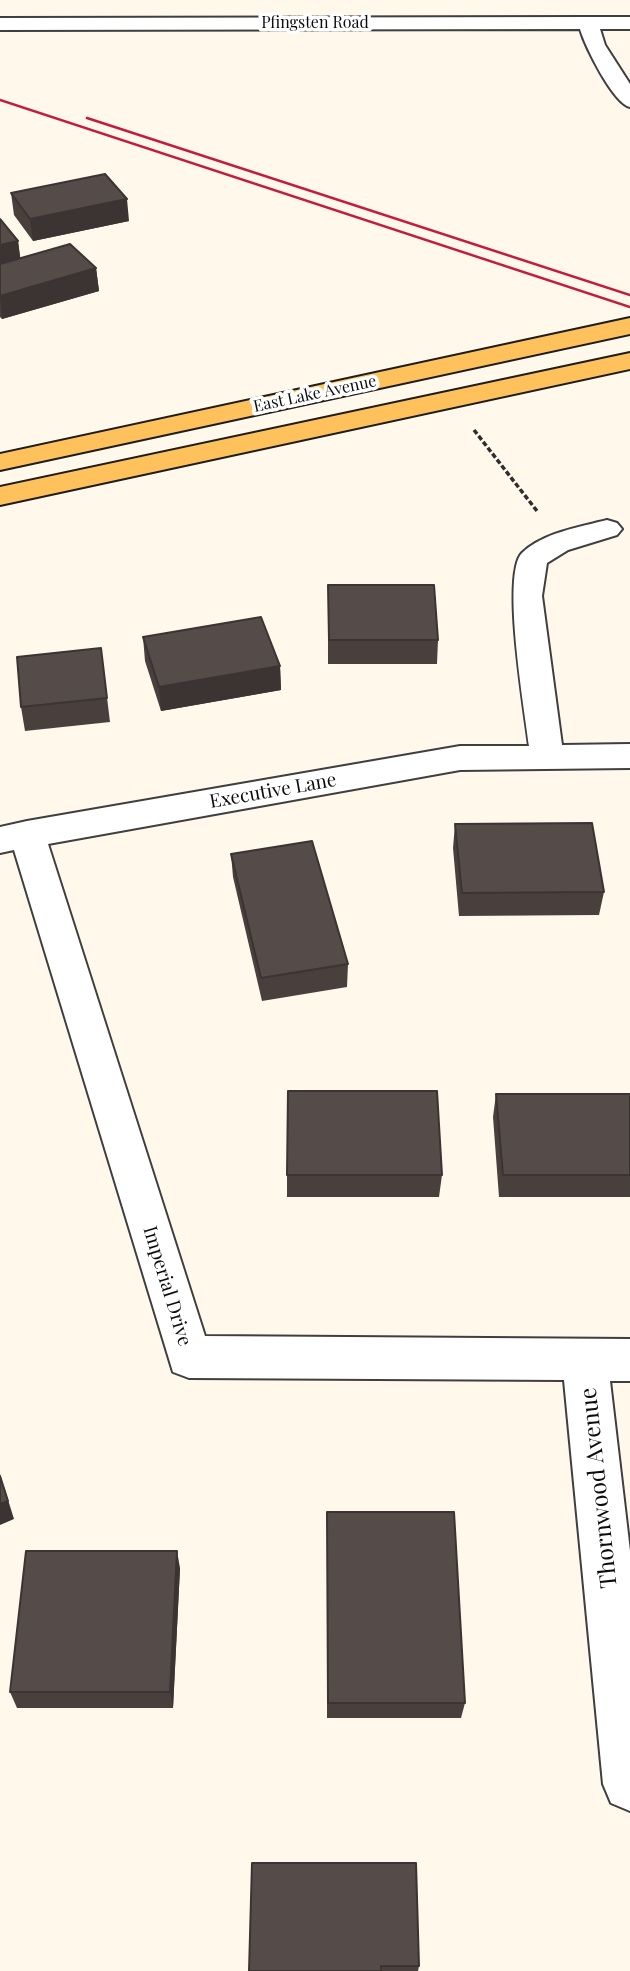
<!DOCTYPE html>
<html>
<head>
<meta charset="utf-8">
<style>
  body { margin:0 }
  canvas { display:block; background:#fff8eb }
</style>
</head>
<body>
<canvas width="630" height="1971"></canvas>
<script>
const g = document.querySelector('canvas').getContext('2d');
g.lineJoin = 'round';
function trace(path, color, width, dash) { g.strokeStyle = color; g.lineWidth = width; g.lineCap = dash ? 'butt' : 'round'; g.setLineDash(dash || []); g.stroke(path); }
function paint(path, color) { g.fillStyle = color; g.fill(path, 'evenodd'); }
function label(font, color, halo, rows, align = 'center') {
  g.font = font + ' "Playfair Display",serif'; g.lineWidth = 7; g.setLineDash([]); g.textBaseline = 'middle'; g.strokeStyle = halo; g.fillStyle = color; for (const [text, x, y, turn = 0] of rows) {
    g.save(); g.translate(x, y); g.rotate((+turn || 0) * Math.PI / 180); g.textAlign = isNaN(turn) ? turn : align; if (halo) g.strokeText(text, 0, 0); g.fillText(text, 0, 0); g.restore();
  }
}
const path = new Path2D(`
  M474 430 537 511`);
const minor = new Path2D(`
  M588 17H630V29H600L605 45 630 84V107C613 103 585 46 580 29L0 30V18Z
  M607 520 617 523 622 529 617 535 568 550 547 563 542 596 562 745 630 744V768L460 770 48 844 205 1336 630 1339V1381H610L630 1551V1811L611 1803 603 1784 564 1380 189 1378 173 1372 14 850 0 853V827L27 821 460 746H529C525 712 501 574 522 553 542 533 580 527 607 520Z`);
const major = new Path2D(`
  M630 318V334L0 470V454Z
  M630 353V369L0 505V487Z`);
const rail = new Path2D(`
  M0 100 630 307
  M87 118 630 295`);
const wall = new Path2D(`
  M11 193 129 221 33 241 14 215Z
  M0 219 18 241 20 258 96 268 99 291 2 319 0 317Z
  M328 585 438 640 437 664H328Z
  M143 637 280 666 281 690 161 711 145 661Z
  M101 648 110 722 25 731 21 707Z
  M455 824 604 892 599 915 459 916 453 848Z
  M231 854 348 964 347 987 262 1001 233 877Z
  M496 1094H630V1197H499L493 1117Z
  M287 1175H442L439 1197H287Z
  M327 1512 465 1703 461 1718H327Z
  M180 1568 173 1708H17L10 1692Z
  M252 1863 419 1966 418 1971H249Z`);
const shadedWall = new Path2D(`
  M127 199 129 221 33 241 30 219Z
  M18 241 21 263 0 268V245Z
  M96 268 99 291 2 319 0 296Z
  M280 666 281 690 161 711 159 687Z
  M0 1474 14 1519 0 1525Z
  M177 1551 180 1568 173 1708 170 1692Z`);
const building = new Path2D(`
  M105 174 127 199 30 219 11 193Z
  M0 219 18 241 0 245Z
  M70 244 96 268 0 296V264Z
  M328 585H434L438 640H329Z
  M261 617 280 666 159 687 143 637Z
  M101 648 107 698 21 707 17 657Z
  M592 823 604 892 462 893 455 824Z
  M312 841 348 964 261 978 231 854Z
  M288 1091H437L442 1175H287Z
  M496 1094H630V1175H503Z
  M0 1476 8 1501 0 1504Z
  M327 1512H454L465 1703H328Z
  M26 1551H177L170 1692H10Z
  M252 1863H416L419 1966H381V1971H249Z`);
const farStreetnames = [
  ["Pfingsten Road",315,23],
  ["East Lake Avenue",315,394,-12]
];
const streetNames = [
  ["Executive Lane",273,791,-10],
  ["Imperial Drive",167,1286,73]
];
const nearStreetnames = [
  ["Thornwood Avenue",599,1488,-96]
];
trace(minor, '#3f3f3f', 4);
trace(major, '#1d1d1d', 4);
trace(path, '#2e2e2e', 3.5, [5, 2.5]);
paint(minor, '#fff');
paint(major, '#ffc15b');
trace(rail, '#c21e3b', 2.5);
paint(wall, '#49403e');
paint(shadedWall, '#3c3432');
paint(building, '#554b48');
trace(building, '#3c3432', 2);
label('16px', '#0c0c0c', '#fff', farStreetnames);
label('19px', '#0c0c0c', '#fff', streetNames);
label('23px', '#0c0c0c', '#fff', nearStreetnames);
</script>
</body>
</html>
